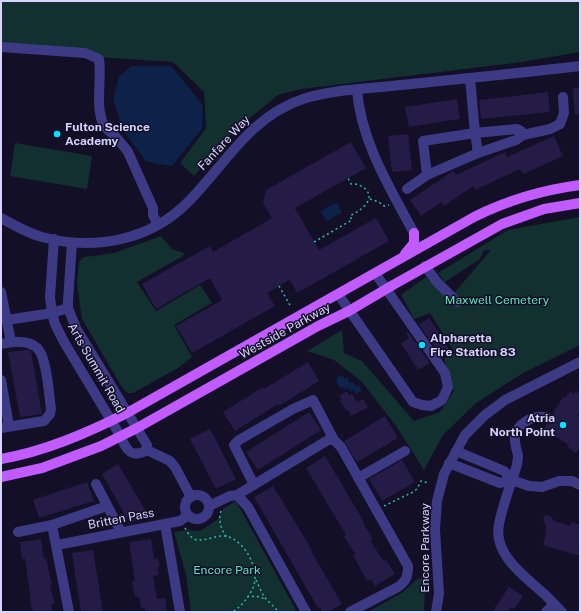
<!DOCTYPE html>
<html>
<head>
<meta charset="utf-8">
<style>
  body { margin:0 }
  #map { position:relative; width:581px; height:613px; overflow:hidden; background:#130f26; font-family:"Public Sans",sans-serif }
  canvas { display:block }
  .frame { position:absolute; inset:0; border:2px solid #d9d4ff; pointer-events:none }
</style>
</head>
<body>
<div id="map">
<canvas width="581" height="613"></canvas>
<div class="frame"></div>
</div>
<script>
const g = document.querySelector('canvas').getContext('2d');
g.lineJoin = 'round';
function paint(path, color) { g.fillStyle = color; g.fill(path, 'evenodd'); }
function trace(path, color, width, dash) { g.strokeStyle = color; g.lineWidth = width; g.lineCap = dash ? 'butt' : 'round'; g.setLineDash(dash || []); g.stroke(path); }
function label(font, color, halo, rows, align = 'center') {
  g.font = font + ' "Public Sans",sans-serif'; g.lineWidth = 3; g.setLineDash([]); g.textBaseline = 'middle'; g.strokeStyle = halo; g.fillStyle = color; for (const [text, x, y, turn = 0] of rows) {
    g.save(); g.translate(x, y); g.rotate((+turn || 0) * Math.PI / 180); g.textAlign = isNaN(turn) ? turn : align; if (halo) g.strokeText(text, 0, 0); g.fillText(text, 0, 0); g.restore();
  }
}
const green = new Path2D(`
  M1 1H580V52L522 62 301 89 278 95 234 131 194 176 180 163 206 128 204 92 173 62 98 57 1 44Z
  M15 143 92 156 87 189 10 176Z
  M580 217V345L523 373 476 403 443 435 424 470 396 426 362 382 334 360 307 351 342 330 344 353 362 361 414 421 440 412 454 391 444 359 455 353 430 313 414 319 401 295 426 277 449 299 491 250H484L480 259 445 282 438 273 508 230Z
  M161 236 172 249 184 253 183 256 137 282 156 311 200 285 212 303 174 325 192 357 178 368 133 393H128L123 389 82 319 77 284 79 262 84 257 114 253Z
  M236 501 297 612H191L186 575 174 532 189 530 200 531 217 520 223 509Z
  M424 577 425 585 424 612H368L403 592 416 580Z`);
const water = new Path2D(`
  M132 66H171L203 105 202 129 172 166 147 162 124 132 113 99 119 76Z
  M334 203 335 204 337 203 341 211V213L327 221 321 213V211Z
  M342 375 345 379 347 377 350 383 353 381 355 386 358 385 362 391 356 394 354 390 351 392 349 388 345 390 342 387 340 388 336 381 338 379 337 377Z`);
const building = new Path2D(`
  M573 88H580V114L575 115Z
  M548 92 550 112 481 119 479 100Z
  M457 99 460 119 409 127 405 107Z
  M408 134 412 170 392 172 388 136Z
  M554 136 563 156 523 174 520 169 475 190 473 186 444 206 441 202 421 216 410 200 453 171 456 175 505 152 507 157Z
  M351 142 366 168 295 208 319 250 376 218 389 241 297 293 290 280 267 293 275 306 192 353 176 326 222 300 210 278 156 309 142 284 210 246 213 252 272 218 263 203 266 190Z
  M429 318 450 350 441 356 419 325Z
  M408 332 430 363 418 370 401 343 409 338 406 333Z
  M27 350 31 351 42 414 20 417 8 352Z
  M308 362 319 381 279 406 278 404 235 431 223 412 263 387 264 389Z
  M347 391 349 395 352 394 357 402 363 399 368 407 351 416 348 410 346 411 340 400 342 399 339 396Z
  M570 391 574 394 576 391 580 394V412L578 415 580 421V447L576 453 568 448 569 445 544 429 547 423 552 420V415L563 397 565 398Z
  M309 412 321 430 258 470 246 452Z
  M385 416 398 438 357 462 344 441Z
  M210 429 236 479 216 489 190 439Z
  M325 456 364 522 363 523 373 539 370 540 384 562 386 560 395 574 375 586 371 579 367 581 353 555 355 554 344 536 346 535 306 468Z
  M402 460 415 482 382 501 369 479Z
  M118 464 147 513 130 524 102 474Z
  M87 482 94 501 39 518 33 500Z
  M273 486 312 550 311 551 342 604 328 612H322L320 607 318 608 254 497Z
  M547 515 550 516 554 521 570 526 571 522 580 525V556L543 545 546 533 545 532 546 526 543 520 544 516Z
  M41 539 44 559 46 558 52 585H50L55 604 51 605 53 612H33L30 602 31 601 25 558 22 559 20 542Z
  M151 539 154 559 158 558 160 567H157L159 575 153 576 157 599 165 598 167 612H145V608H141L139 597H135L132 581H135L129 542Z
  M93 550 103 612H81L72 553Z
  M509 587 523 596 514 609 511 607 508 612H492Z`);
const path = new Path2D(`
  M370 199 379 202 384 206 389 205
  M314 242 352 220 350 216C356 212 362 210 366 204 375 193 362 183 351 184L348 178
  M279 286 291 307
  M384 506 413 492 417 489 421 481 429 483
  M221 511C218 519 221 531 227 537
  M185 528C188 533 191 539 197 540 207 541 215 535 225 536 245 539 262 572 252 590 247 599 241 607 232 612
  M256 580 264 597 279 612
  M247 597 256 596 265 599`);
const minor = new Path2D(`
  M1 47 85 53 99 59C102 80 95 104 103 124 106 129 110 132 114 135 119 141 124 146 128 152L153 208V215L158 225
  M470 78 475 133 478 153
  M357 90C361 142 390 188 414 233
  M427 175 478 153 516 140 523 135 550 129 560 124 564 113 563 97
  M407 189 427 175 423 141 475 133 517 129 521 131 523 135
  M1 218C14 225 27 233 42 237 94 251 151 241 190 200 226 163 251 116 303 99 334 89 369 89 401 85 461 79 520 73 580 66
  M54 239 50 297 52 313 55 324 64 342 121 437C126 450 132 459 147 450V445L76 328 68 308V301L72 243
  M425 266 437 282 457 302
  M1 292 11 342
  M338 294 413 402 422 405 431 406 442 400 448 387 445 373 375 273
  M7 320 52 313 68 308
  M1 344C12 342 28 339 37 348 47 356 49 396 51 409L50 414 44 421 1 428
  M1 380 9 426
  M546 417C533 415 517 423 515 437 514 444 517 449 518 456 518 459 517 462 517 465 511 484 503 504 499 524 493 554 523 575 542 592 549 598 555 605 562 612
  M147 450 170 461 175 467 191 497
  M456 451 497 468 504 471 512 480 529 486 542 487 559 481H572L580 485
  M449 463 500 483 512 480
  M358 478 405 451
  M96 484 121 532
  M254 485 234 445 239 440 293 409 313 400 334 440
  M237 495 248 507 306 612
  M185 507a12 12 0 1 1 24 0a12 12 0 1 1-24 0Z
  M209 506 230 496 237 495 328 440H334L341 447 408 566C408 577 406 581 398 587L350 612
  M165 524 180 612
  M52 525 69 612
  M18 532 52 525 107 506
  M57 545 180 521 188 515
  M436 612 439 593 435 530 437 501 444 474 465 435 485 415 505 400 580 362
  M546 612 554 604`);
const major = new Path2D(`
  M405 254 414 243V233
  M1 459C46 451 87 433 127 413L474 217C508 200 542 190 580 185
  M1 477 42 468 101 446 137 428 318 326 349 311 393 285 502 224 544 209 580 203`);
const markers = [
  [57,134,4,"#00e5ff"],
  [422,345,4,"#00e5ff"],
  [563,425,4,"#00e5ff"]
];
const poiNames = [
  ["Fulton Science",65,127],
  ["Academy",65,141],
  ["Alpharetta",430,338],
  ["Fire Station 83",430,352],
  ["Atria",555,418,"right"],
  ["North Point",555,432,"right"]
];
const streetNames = [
  ["Fanfare Way",224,143,-47],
  ["Westside Parkway",285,331,-29],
  ["Arts Summit Road",96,368,60],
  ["Britten Pass",121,519,-11],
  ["Encore Parkway",425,548,-90]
];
const parkNames = [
  ["Maxwell Cemetery",497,300],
  ["Encore Park",227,570]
];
paint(green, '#12302f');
paint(water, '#0c2248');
paint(building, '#241b47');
trace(path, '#2fb8b0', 1.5, [2, 3]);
trace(minor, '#3d3a85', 10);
trace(major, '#c25bff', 10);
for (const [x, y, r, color] of markers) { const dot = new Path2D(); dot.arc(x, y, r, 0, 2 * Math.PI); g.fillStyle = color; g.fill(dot); trace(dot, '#130f26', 1.5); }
label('bold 12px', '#d9d4ff', '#130f26', poiNames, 'left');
label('12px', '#d9d4ff', '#130f26', streetNames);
label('12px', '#5fe0c0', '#130f26', parkNames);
</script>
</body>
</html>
